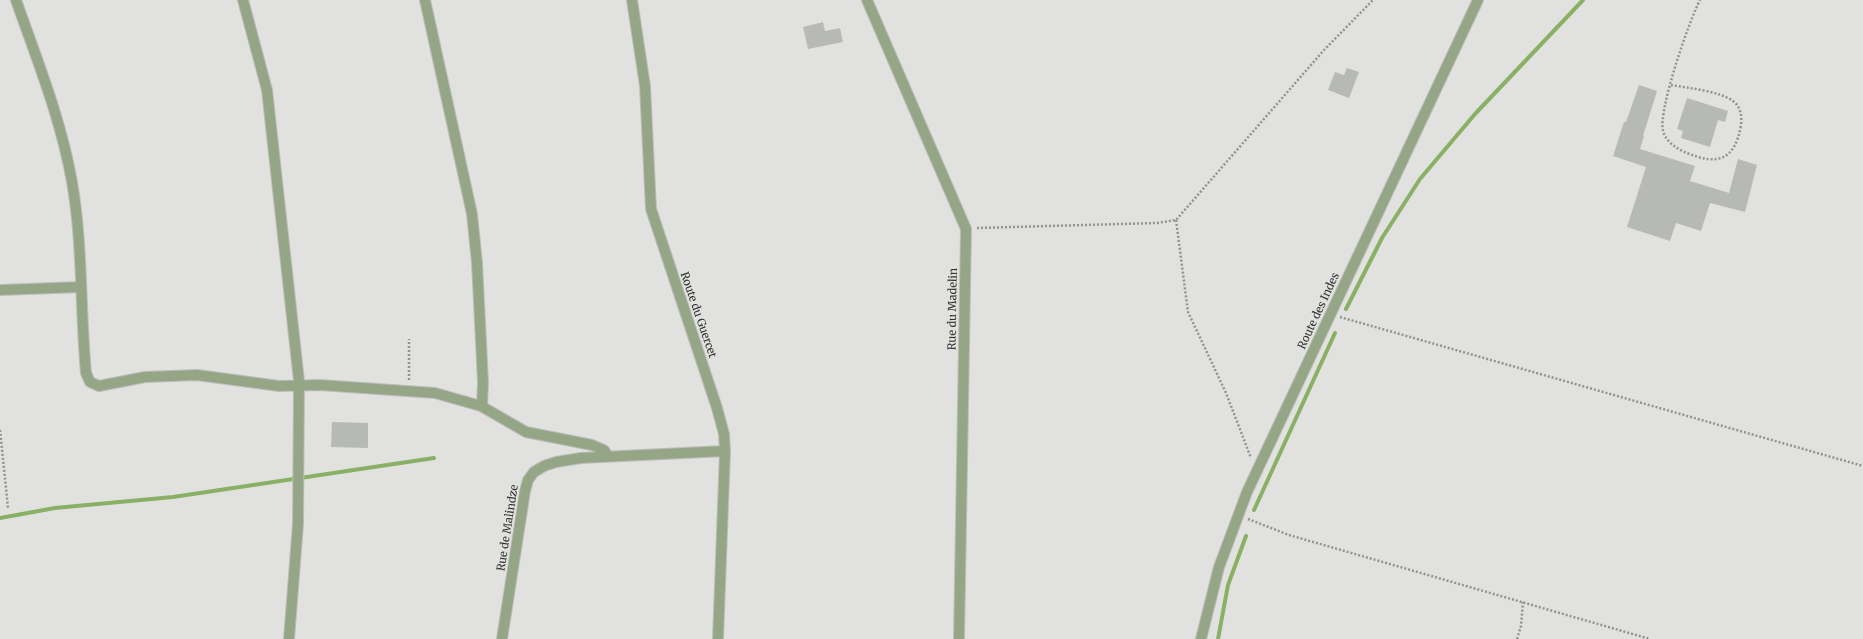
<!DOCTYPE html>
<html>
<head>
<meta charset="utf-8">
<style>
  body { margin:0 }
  canvas { display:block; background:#e1e2df }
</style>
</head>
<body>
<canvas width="1863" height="639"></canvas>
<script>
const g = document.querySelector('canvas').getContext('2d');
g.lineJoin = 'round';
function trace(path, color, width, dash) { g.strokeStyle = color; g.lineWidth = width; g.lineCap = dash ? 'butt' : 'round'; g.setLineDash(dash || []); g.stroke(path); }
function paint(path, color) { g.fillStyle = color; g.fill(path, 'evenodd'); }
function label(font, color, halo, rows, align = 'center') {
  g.font = font + ' Merriweather,serif'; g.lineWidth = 4; g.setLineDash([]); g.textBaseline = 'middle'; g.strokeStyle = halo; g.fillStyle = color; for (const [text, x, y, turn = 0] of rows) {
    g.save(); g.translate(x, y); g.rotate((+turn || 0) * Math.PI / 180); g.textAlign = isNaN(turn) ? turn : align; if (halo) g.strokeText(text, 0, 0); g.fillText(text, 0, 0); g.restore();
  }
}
const stream = new Path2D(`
  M1346 309 1382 238 1420 179 1475 114 1583 0
  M1254 510 1335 333
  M0 518 55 508 173 497 434 458
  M1218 639 1228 585 1246 536`);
const building = new Path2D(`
  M823 22 825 31 840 28 843 42 808 49 803 27Z
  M1347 68 1359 72 1349 98 1328 90 1335 72 1344 75Z
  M1639 85 1657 91 1643 136H1644L1640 149 1695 166 1690 181 1729 193 1738 159 1757 165 1745 212 1710 203 1701 231 1676 223 1670 241 1627 227 1646 167 1613 156 1624 122H1626Z
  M1687 98 1728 111 1725 122 1718 120 1710 147 1681 138 1683 131 1677 129Z
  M332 422 368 423V448L331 447Z`);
const path = new Path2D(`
  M1671 85C1688 88 1719 91 1733 101 1741 107 1742 116 1741 125 1735 160 1718 166 1687 153 1677 149 1666 142 1663 131 1658 110 1689 21 1700 0
  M1176 220 1188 312 1226 393 1251 458
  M977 228 1157 223 1176 220 1324 50 1373 0
  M1340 317 1863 466
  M409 380V339
  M0 430 8 508
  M1248 519 1289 535 1650 639
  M1517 639 1521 626 1523 602`);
const minor = new Path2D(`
  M16 0C37 60 61 119 72 182 83 245 80 309 86 373L90 382 99 386 145 377 197 375 279 386 320 385 435 393 481 406 526 432 592 445 604 450 608 456
  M243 0 267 90 299 381 298 524 289 639
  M425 0 472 214 477 263 483 382 482 406
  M632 0 645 86 651 209 717 408 724 434 725 451 718 639
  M867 0 966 229 959 639
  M0 290 81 287
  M502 639 525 491 528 480 534 472 544 466 556 462 581 458 725 451
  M1201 639 1219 567 1247 492 1478 0`);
const streetNames = [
  ["Rue du Madelin",953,309,-89],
  ["Route des Indes",1319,311,-65],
  ["Route du Guercet",698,315,71],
  ["Rue de Malindze",508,528,-81]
];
trace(stream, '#8ab066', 4);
paint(building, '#b7b9b6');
trace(minor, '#bdbebc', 12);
trace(path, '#929391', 2.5, [2, 2]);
trace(minor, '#95a686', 10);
label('11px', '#2f302f', '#e1e2df', streetNames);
</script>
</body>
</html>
